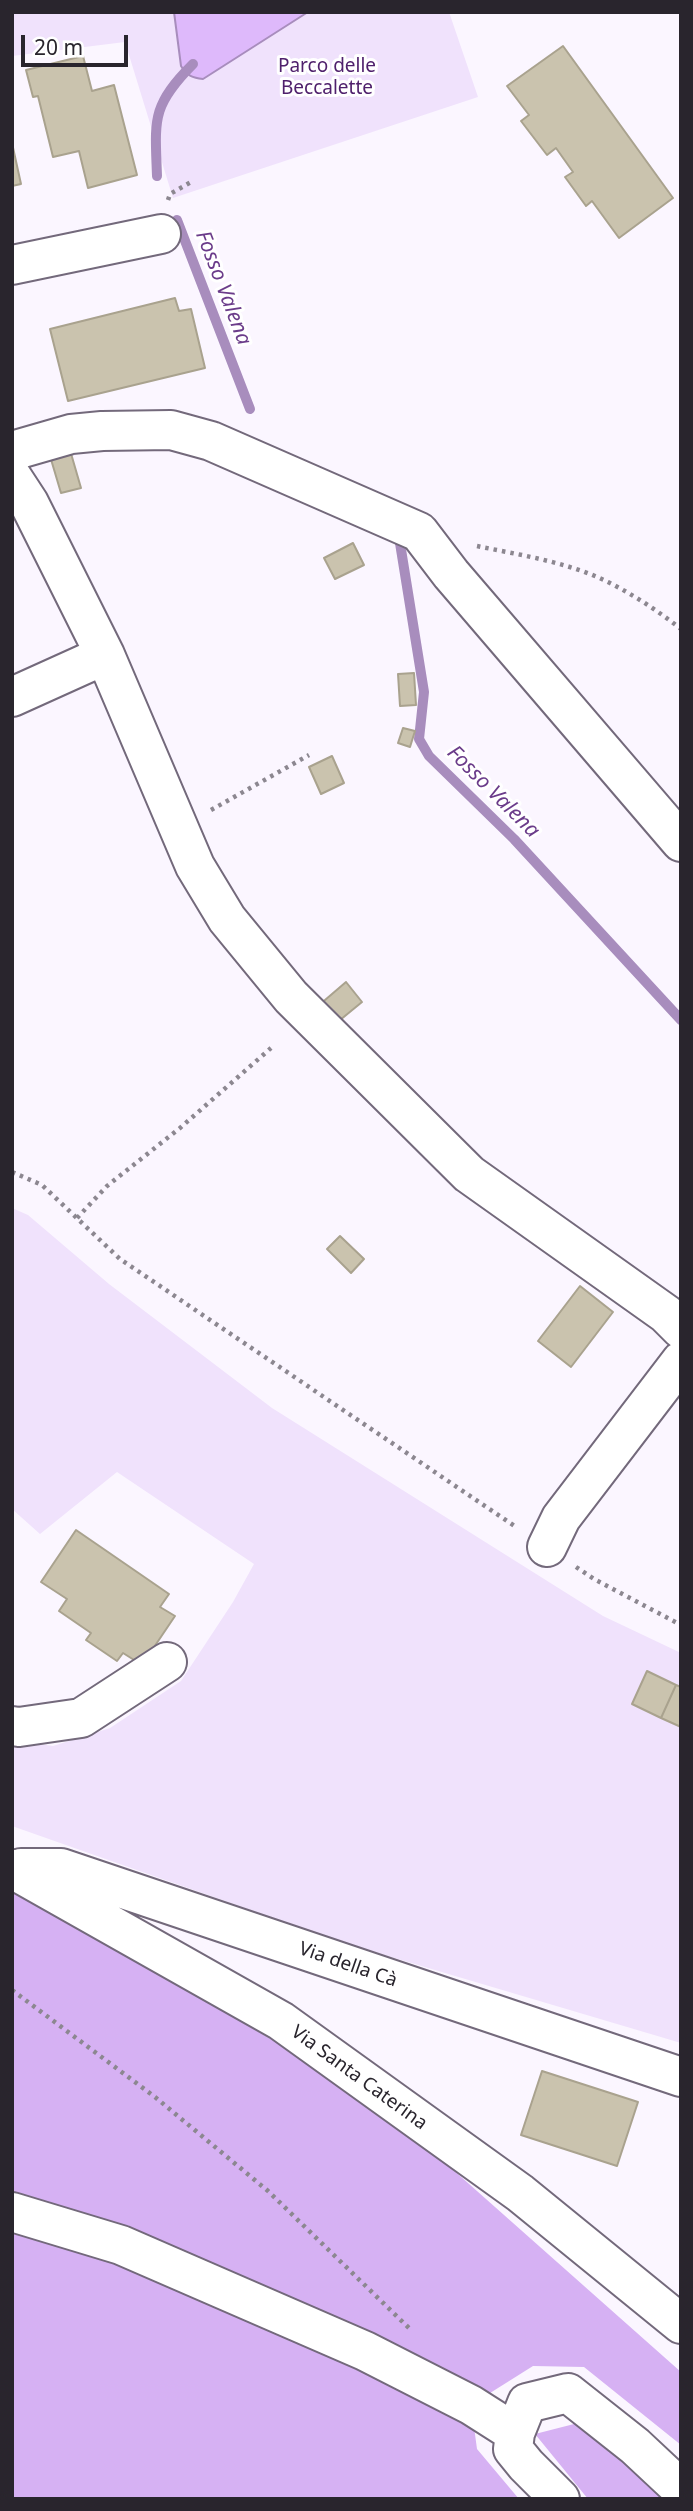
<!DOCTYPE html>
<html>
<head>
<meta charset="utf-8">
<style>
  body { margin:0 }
  #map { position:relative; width:693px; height:2511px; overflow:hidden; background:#fbf6ff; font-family:"Noto Sans",sans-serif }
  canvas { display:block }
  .frame { position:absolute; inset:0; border:14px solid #29252d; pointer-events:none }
  .scale { position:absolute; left:21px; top:35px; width:107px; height:32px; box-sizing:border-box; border:4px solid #29252d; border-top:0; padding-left:9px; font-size:21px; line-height:24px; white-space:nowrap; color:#29252d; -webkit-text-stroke:5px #fff; paint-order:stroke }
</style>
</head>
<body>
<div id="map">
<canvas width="693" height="2511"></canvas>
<div class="frame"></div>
<div class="scale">20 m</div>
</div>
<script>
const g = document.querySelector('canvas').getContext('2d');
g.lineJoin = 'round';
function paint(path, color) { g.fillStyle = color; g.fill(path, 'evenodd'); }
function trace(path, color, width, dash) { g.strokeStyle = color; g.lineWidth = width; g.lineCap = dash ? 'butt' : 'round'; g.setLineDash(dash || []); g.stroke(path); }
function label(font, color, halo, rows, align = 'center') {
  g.font = font + ' "Noto Sans",sans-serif'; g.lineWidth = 6; g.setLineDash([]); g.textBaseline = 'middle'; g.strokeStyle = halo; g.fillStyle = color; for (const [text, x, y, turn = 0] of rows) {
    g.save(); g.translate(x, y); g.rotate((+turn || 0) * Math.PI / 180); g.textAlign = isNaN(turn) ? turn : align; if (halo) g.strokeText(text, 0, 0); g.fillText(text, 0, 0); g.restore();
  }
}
const green = new Path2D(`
  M12 12H174L181 66C187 76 193 78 203 79L308 12H449L478 97 173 198 125 42 12 56Z
  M12 1208 28 1215 109 1284 272 1408 603 1616 681 1653V2043L344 1943 12 1826V1740L53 1746 110 1728 181 1681 233 1602 254 1564 117 1472 40 1534 12 1509Z`);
const forest = new Path2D(`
  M12 1888 293 2052 433 2152 681 2372V2445L584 2367 533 2366 471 2405 477 2449 519 2499H12Z
  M578 2423 666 2499H588L535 2434Z`);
const water = new Path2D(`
  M174 12H308L203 79C193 78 187 76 181 66Z`);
const stream = new Path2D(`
  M157 176C155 120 151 106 193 64
  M177 220 250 409
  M399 537 424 692 419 739 429 756 514 839 681 1020`);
const building = new Path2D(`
  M563 46 673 198 619 238 592 201 586 206 565 177 573 172 556 148 547 155 521 121 529 115 507 86Z
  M83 56 92 91 114 85 137 175 88 188 79 151 53 157 38 96 33 97 26 70Z
  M12 143 21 184 12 186Z
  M175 298 179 311 191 309 205 368 68 401 50 329Z
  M70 450 81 488 61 493 50 456Z
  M353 543 364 565 335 579 324 558Z
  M414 673 416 705 400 706 398 674Z
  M403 728 415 731 410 747 398 743Z
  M332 756 344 783 321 794 309 767Z
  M346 982 362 1002 334 1025 318 1006Z
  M340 1236 364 1259 351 1273 327 1249Z
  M580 1286 613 1312 571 1367 538 1341Z
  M76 1530 169 1594 160 1607 175 1616 142 1665 123 1653 117 1661 86 1640 91 1633 59 1611 67 1599 41 1582Z
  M647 1671 676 1685 661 1718 632 1704Z
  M676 1685 681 1687V1727L661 1718Z
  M542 2071 638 2102 617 2166 521 2135Z`);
const path = new Path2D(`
  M168 200 170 194 191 182
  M477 546C520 555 568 562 608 582 634 595 658 611 681 629
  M211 810 309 755
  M12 1172 42 1185 120 1259 516 1527
  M77 1218 107 1186 180 1128 271 1048
  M576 1567 594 1579 681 1625
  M12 1990 155 2097 268 2191 412 2331`);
const minor = new Path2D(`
  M12 265 161 234
  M12 451 71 434 102 431 171 430 211 441 419 532 451 574 681 842
  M12 477 29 503 105 655 195 866 227 919 291 997 469 1174 666 1314 681 1329
  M12 697 105 655
  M547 1547 561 1518 681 1361
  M12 1726 19 1727 81 1718 167 1662
  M21 1868H61L681 2077
  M12 1869 281 2021 520 2193 681 2324
  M12 2212 121 2245 365 2351 471 2405 515 2433
  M560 2499 526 2465 513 2449 515 2433 527 2403 568 2393 635 2446 681 2489`);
const parkNames = [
  ["Parco delle",327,67],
  ["Beccalette",327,89]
];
const streetNames = [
  ["Via della Cà",348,1965,19],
  ["Via Santa Caterina",359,2078,36]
];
const waterNames = [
  ["Fosso Valena",223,288,69],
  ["Fosso Valena",493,792,45]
];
paint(green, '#f0e2fc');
paint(forest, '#d6b1f3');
paint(water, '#deb9fb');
trace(water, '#a88dbd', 2);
trace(stream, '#a88dbd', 10);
paint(building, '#cac3ae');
trace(building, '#a9a28e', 2);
trace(minor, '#73697b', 42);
trace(path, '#8c8790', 4.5, [3.5, 5]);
trace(minor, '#fff', 38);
label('19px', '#4f206c', '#fff', parkNames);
label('19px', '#29252d', '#fff', streetNames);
label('italic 21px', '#6b3c8a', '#fff', waterNames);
</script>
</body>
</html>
